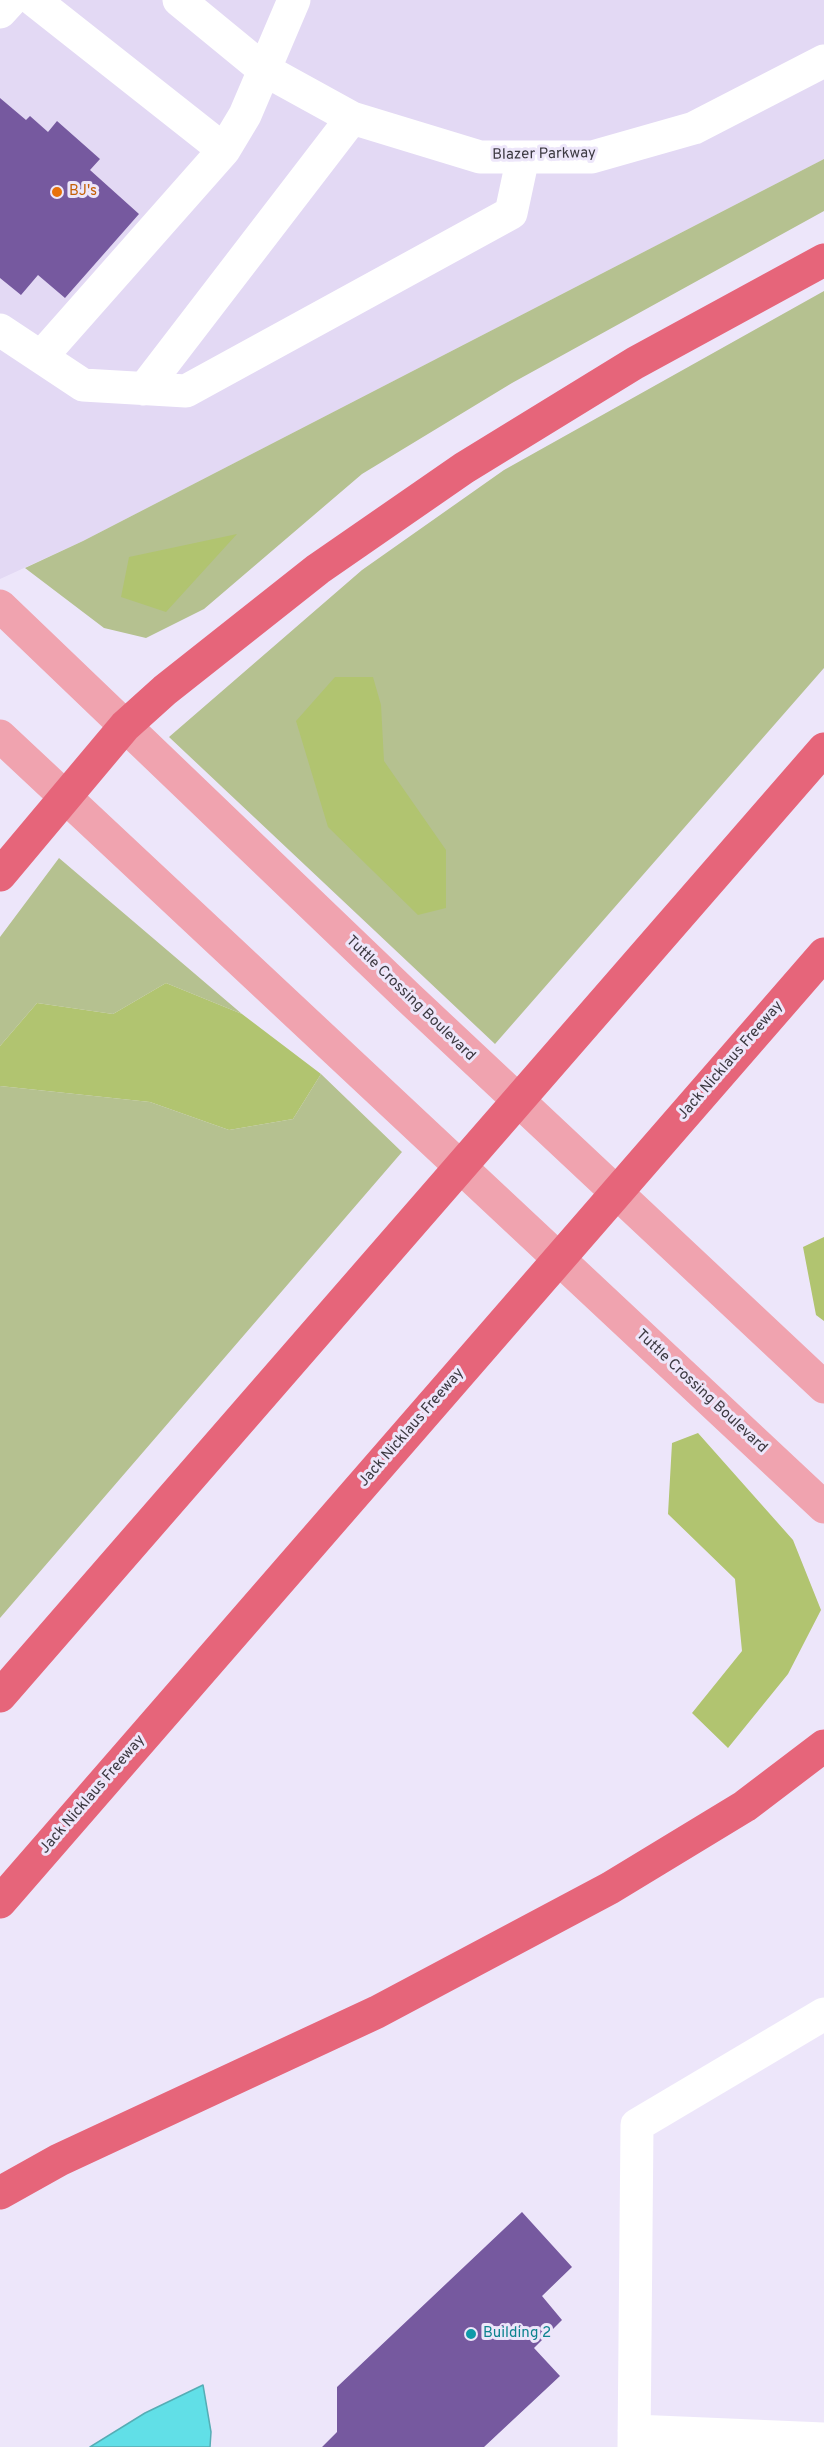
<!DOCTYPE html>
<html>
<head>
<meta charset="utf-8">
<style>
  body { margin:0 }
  canvas { display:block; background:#ede6fa }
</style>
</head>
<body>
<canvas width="824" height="2447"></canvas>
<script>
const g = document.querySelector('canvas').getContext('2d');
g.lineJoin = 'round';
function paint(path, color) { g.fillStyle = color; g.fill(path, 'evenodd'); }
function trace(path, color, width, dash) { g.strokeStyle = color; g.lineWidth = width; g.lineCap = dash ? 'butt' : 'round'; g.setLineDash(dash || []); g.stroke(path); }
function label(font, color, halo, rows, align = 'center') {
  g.font = font + ' Overpass,sans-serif'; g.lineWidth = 6; g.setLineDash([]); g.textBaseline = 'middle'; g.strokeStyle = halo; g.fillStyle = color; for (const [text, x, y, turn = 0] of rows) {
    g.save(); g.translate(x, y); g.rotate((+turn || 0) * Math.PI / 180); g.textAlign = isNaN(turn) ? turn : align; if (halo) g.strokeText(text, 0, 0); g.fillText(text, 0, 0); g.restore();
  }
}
const built = new Path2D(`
  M0 0H824V159L83 541 0 579Z`);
const green = new Path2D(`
  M824 159V211L512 383 362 474 204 609 146 638 104 628 25 568 83 541Z
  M824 291V668L495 1044 169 737 362 570 504 470Z
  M59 858 242 1014 166 983 113 1014 37 1003 0 1046V937Z
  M321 1074 402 1152 0 1618V1086L150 1102 229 1130 293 1119Z`);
const forest = new Path2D(`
  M237 534 166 612 121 597 129 557Z
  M335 677H373L381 705 384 761 446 850V908L418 915 328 827 296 721Z
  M166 983 242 1014 321 1074 293 1119 229 1130 150 1102 0 1086V1046L37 1003 113 1014Z
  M824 1237V1321L816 1315 803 1247Z
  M698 1433 793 1540 821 1610 788 1674 728 1748 692 1713 742 1651 735 1579 668 1514 672 1443Z`);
const water = new Path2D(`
  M203 2385 211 2432 210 2447H90L145 2413Z`);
const building = new Path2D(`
  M0 98 26 120 30 116 48 132 57 121 100 159 90 170 139 214 65 298 38 275 21 295 0 278Z
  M522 2212 572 2267 542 2296 562 2320 534 2348 560 2376 484 2447H322L337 2432V2387Z`);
const minor = new Path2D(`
  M34 0 224 150 41 357
  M179 0 263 69 352 118 480 157H592L694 128 824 61
  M0 12 11 0
  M224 150 245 115 294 0
  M0 330 83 385 186 391 511 213 523 157
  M144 389 352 118
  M634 2431 824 2439
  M634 2447 637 2125 824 2014`);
const major = new Path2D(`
  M0 606 408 997 824 1387
  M0 736 824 1507`);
const highway = new Path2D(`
  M0 875 125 726 165 690 318 569 464 468 635 363 824 260
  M0 1696 824 749
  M0 1902 824 954
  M0 2193 59 2160 377 2012 610 1888 745 1806 824 1746`);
const markers = [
  [57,192,6,"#e8710a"],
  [471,2334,6,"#0f9aa8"]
];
const streetNames = [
  ["Blazer Parkway",544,155,-1],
  ["Tuttle Crossing Boulevard",410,999,44],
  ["Jack Nicklaus Freeway",731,1061,-49],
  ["Tuttle Crossing Boulevard",701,1392,43],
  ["Jack Nicklaus Freeway",412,1428,-49],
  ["Jack Nicklaus Freeway",93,1795,-49]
];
const foodNames = [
  ["BJ's",69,192]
];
const cultureNames = [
  ["Building 2",483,2334]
];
paint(built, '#e3d9f4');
paint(green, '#b5c190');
paint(forest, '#b1c470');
paint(water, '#61dfe7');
trace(water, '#56adb5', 1.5);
paint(building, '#76599f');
trace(minor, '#fff', 33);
trace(major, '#f0a3af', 33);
trace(highway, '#e6657a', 33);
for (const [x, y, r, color] of markers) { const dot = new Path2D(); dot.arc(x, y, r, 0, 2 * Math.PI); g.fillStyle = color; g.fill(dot); trace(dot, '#ede6fa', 2); }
label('15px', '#3c3941', '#ede6fa', streetNames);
label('15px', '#c56008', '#ede6fa', foodNames, 'left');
label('15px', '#0d838f', '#ede6fa', cultureNames, 'left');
</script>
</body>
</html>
